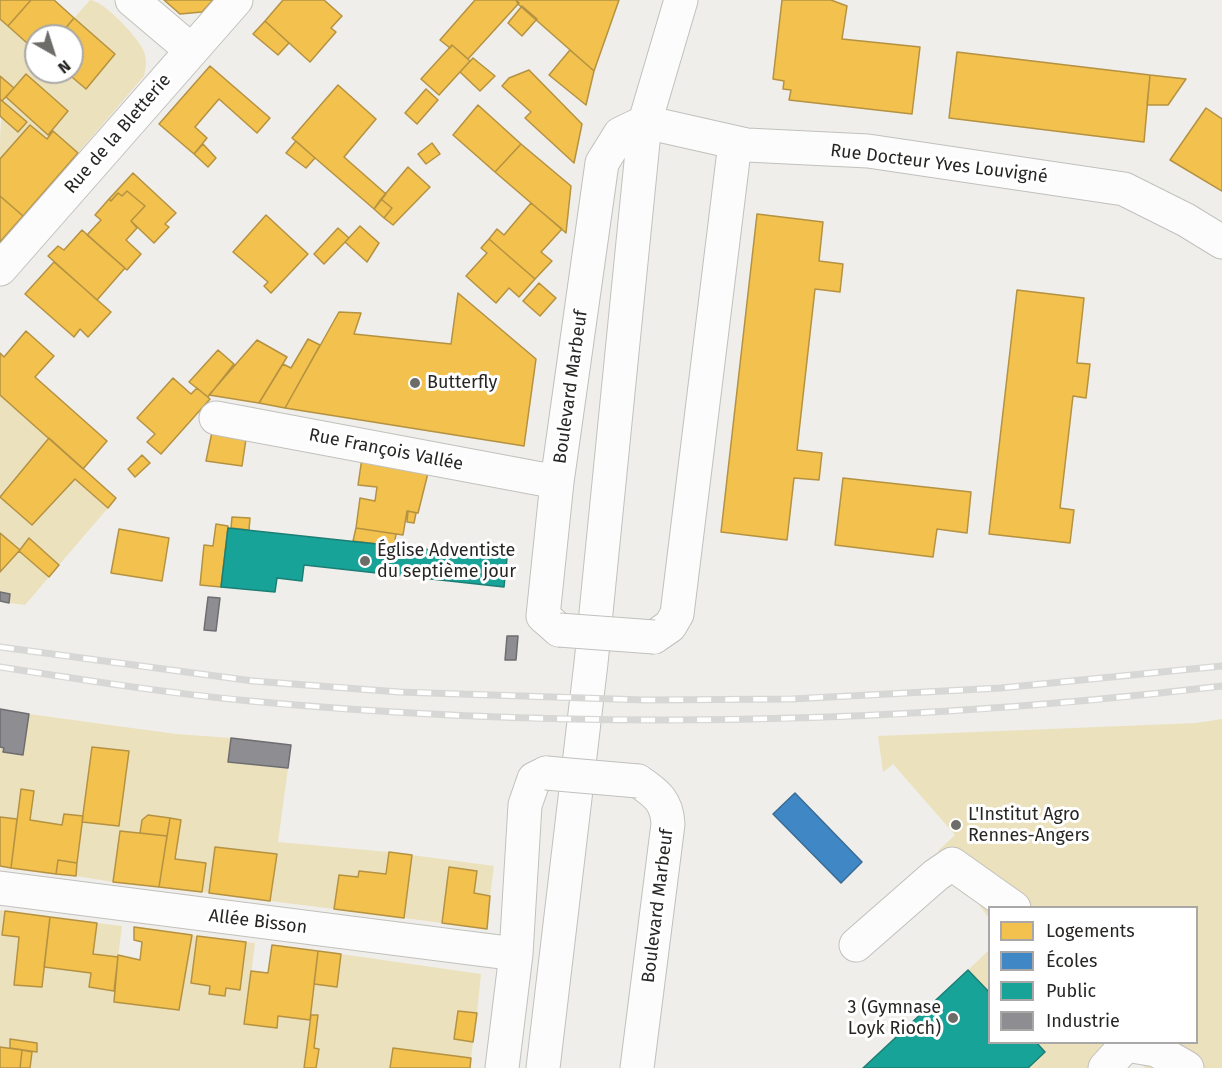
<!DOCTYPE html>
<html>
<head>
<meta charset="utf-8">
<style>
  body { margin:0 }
  #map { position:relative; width:1222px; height:1068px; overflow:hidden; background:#efeeea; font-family:"Fira Sans",sans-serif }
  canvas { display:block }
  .legend { position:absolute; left:988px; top:906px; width:210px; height:138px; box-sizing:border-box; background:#fff; border:2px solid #a9a8a7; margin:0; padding:8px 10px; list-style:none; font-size:18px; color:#272624 }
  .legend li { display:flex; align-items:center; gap:12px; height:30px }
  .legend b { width:30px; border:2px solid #a9a8a7 }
  .north { position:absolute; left:24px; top:24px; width:60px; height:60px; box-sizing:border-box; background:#fff; border:2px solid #a9a8a7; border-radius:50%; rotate:141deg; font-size:16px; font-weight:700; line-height:24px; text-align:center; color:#272624 }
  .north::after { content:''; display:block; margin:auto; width:21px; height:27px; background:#6d6c69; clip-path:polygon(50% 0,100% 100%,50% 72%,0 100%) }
</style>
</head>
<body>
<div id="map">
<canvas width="1222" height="1068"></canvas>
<ul class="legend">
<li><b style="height:16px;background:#f2c14e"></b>Logements</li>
<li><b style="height:16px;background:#3f88c5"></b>Écoles</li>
<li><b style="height:16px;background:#17a398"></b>Public</li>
<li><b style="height:16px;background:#8d8d92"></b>Industrie</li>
</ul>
<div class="north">N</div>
</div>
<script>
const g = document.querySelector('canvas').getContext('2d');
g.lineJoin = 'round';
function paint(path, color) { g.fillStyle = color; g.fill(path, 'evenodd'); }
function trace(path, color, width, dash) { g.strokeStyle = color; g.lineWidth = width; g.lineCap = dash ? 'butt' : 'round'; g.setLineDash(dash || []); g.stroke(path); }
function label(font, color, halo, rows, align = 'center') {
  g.font = font + ' "Fira Sans",sans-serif'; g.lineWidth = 6; g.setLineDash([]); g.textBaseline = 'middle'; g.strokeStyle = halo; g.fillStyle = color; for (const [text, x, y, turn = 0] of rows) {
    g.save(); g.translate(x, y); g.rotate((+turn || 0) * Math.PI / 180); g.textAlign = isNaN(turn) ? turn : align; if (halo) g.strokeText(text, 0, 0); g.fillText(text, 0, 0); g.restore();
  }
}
const green = new Path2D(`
  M90 0C103 0 140 39 144 52 147 60 146 68 144 76L78 153 53 132 47 139 30 125 0 159C0 143 0 110 6 97L48 135 68 111 26 74 14 88 0 77V19L36 51V72H66L86 89 115 54 74 18Z
  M0 395 49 438 0 495Z
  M75 479 108 508 59 565 29 538 19 549 0 533V497L32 525Z
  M19 551 49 577 25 605 9 603 10 594 0 592V572Z
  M29 714 176 734 231 738 228 762 288 768 278 842 389 852 386 874 359 871 358 877 339 875 334 909 270 901 277 855 215 847 209 893 202 892 206 863 175 859 181 820 148 815 142 820 140 833 120 831 113 882 76 876 82 822 119 826 129 752 92 747 83 816 64 814 62 825 30 820 34 792 21 789 17 819 0 817V747L4 748V752L23 755Z
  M1222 719V1068H1145L1126 1045 1105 1068H1028L1045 1052 1036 1043 1196 1042V908H990L989 918 938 851 955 835 893 764 883 772 878 736 1196 723Z
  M412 855 494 866 490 896 474 893 477 871 442 923 404 918Z
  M0 910 5 911 2 935 19 937 15 985 42 987 44 967 91 973 89 987 114 991V1002L179 1010 192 935 197 936 192 983 210 986 209 994 225 996 226 988 240 990 246 942 255 943 245 1024 277 1027 278 1016 310 1020 304 1068H30L32 1052H37V1043L11 1039 10 1048 0 1047Z
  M97 923 122 926 118 957 93 954Z
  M989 950V993L968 970Z
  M341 954 481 974 477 1013 458 1011 454 1039 473 1042 471 1058 393 1049 390 1068H316L319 1049 314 1048 318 1016 311 1015 314 984 337 986Z`);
const homes = new Path2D(`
  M0 0H31L8 26 0 19Z
  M31 0H54L74 18 59 36H36V51L8 26Z
  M164 0H213L202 12 180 14Z
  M283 0H324L342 16 331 28 336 32 310 62 265 21Z
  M475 0H516L519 3 468 59 452 45 450 48 440 40Z
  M516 0H619L594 71 518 4Z
  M782 0H831L847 6 842 39 920 47 912 114 789 100 791 90 783 89 784 81 773 79Z
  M522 6 537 19 522 36 508 23Z
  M74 18 115 54 86 89 66 72H72V36H59Z
  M265 21 289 43 278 55 253 34Z
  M452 45 470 61 439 95 421 79Z
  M570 50 594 71 586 105 549 75Z
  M957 52 1150 75 1144 142 949 118Z
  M473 58 495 76 480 91 460 72Z
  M210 66 270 118 257 133 219 99 195 127 207 138 194 154 159 124Z
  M529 70 582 124 574 163 525 118 531 112 502 86 509 78Z
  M26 74 68 111 48 135 6 97Z
  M1150 75 1186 79 1168 105H1147Z
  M0 76 14 88 2 101 0 99Z
  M338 85 376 119 344 157 386 194 374 209 292 138Z
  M426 89 438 100 417 124 405 113Z
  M0 99 27 122 18 132 0 116Z
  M478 105 521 144 495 172 453 135Z
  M1206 108 1222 119V191L1170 160Z
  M30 125 47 139 53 131 78 153 23 216 0 196V159Z
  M296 141 315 158 306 168 286 153Z
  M432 143 440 154 426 164 418 154Z
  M203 144 216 158 208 167 194 154Z
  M521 144 571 186 566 233 495 172Z
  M408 167 430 187 393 225 384 218 392 208 381 199Z
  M133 173 176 213 165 224 169 227 154 243 131 221 145 206 127 191 122 196 118 193 111 201 109 199Z
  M127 191 145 206 131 221 137 228 126 240 141 254 127 270 87 235 101 220 95 215 109 199 111 201 118 193 122 196Z
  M0 196 23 216 0 242Z
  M381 199 392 208 384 218 374 209Z
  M531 203 562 229 541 252 552 261 535 279 489 239 497 229 504 235Z
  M757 214 823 222 819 261 843 264 840 292 815 289 797 450 822 453 819 480 794 478 787 540 721 532Z
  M266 215 308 254 271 293 264 286 268 282 233 252Z
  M360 226 379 243 367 262 345 242Z
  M338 228 349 238 324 264 314 254Z
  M82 230 125 268 97 300 48 256 58 246 64 250Z
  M489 239 535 279 519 297 509 288 496 303 466 276 487 253 481 248Z
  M54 262 111 312 88 337 80 329 74 337 25 294Z
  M539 283 556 298 540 316 523 301Z
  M1017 290 1084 298 1077 363 1090 364 1086 398 1073 396 1060 508 1074 510 1070 543 989 534Z
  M458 293 536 359 524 446 285 408 339 312 361 313 354 334 451 344Z
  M26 331 54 356 35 377 107 441 83 469 0 395V353L4 357Z
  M308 339 320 345 285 408 259 403 283 364 291 368Z
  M257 340 287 357 259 403 209 395Z
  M218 350 234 364 208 397 189 382Z
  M173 378 191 394 197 388 210 399 161 454 147 442 155 434 137 418Z
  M212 432 246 439 242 466 206 461Z
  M49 438 116 498 108 508 75 479 32 525 0 497Z
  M142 455 150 463 135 477 128 469Z
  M362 458 429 469 418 513 407 511 403 535 356 528 360 498 375 501 377 487 358 485Z
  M843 478 971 492 967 533 937 529 933 557 835 545Z
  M408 511 416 513 414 523 407 522Z
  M232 517 250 518 249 530 231 528Z
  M216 524 228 526 221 587 200 585 204 545 213 546Z
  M356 528 396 534 394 546 353 541Z
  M119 529 169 538 162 581 111 573Z
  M0 533 20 550 0 572Z
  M29 538 59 565 49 577 19 551Z
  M92 747 129 751 119 826 82 822Z
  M21 789 34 791 30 820 62 825 64 814 83 816 77 863 58 860 56 874 11 868Z
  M148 815 170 818 167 836 140 833 142 820Z
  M0 817 17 819 11 868 0 866Z
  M170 818 181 820 175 859 206 863 202 892 159 887Z
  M120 831 167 836 159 887 113 882Z
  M215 847 277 854 270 901 209 893Z
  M389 852 412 855 404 918 334 909 339 875 358 877 359 871 386 874Z
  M58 860 77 863 76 876 56 874Z
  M449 867 477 871 474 893 490 896 487 929 442 923Z
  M5 911 50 917 42 987 14 985 19 937 2 935Z
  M50 917 97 923 93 954 118 957 114 991 89 987 91 973 44 967Z
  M134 927 192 935 179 1010 114 1002 118 955 140 960 142 942 134 940Z
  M197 936 246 942 240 990 226 988 225 996 209 994 210 986 191 983Z
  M272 945 318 951 310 1020 278 1016 277 1028 244 1024 251 971 268 973Z
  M318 951 341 954 337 987 314 984Z
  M458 1011 477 1013 473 1042 454 1039Z
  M311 1015H318L314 1048 319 1049 316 1068H304Z
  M10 1039 37 1043V1052L10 1048Z
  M0 1047 22 1050 20 1068H0Z
  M393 1048 471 1058 470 1068H390Z
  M22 1050 32 1052 30 1068H20Z`);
const schools = new Path2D(`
  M795 793 862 862 841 883 773 814Z`);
const public = new Path2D(`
  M228 528 507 558 504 587 304 565 302 581 277 578 275 592 221 587Z
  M968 970 990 993V1042H1036L1045 1052 1028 1068H863Z`);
const industry = new Path2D(`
  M0 592 10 594 9 603 0 601Z
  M208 597 220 598 216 631 204 630Z
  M507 636H518L516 660H505Z
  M0 709 29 714 23 755 3 752 4 748 0 747Z
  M231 738 291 745 288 768 228 762Z`);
const minor = new Path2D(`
  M132 0 191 50
  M645 122 747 145 868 151 1124 189 1186 220 1222 242
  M0 269 236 0
  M216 418 557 482
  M559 630 543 616 557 482 602 163 620 134 645 122
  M654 637 670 626 677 614 735 143
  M0 888 516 954
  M856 945 936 875 952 864 1014 908
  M1126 1045 1156 1050 1187 1068
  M502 1068 516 954 525 805 534 779 546 773
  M543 1068 591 663 645 122 681 0
  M637 1068 668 824C667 801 656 793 638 781
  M1105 1068 1126 1045 1125 1042`);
const rail = new Path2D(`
  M0 647 253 681 399 692 645 700 792 699 1001 688 1222 666
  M0 667C83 680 167 693 250 701 574 731 899 725 1222 686`);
const minorBridge = new Path2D(`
  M559 630 654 637
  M546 773 638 781`);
const markers = [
  [415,383,6,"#6d6c69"],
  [365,561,6,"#6d6c69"],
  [956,825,6,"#6d6c69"],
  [953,1018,6,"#6d6c69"]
];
const streetNames = [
  ["Rue de la Bletterie",118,134,-49],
  ["Rue Docteur Yves Louvigné",939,164,7],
  ["Boulevard Marbeuf",571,387,-82],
  ["Rue François Vallée",386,450,11],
  ["Boulevard Marbeuf",658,906,-83],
  ["Allée Bisson",258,922,7]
];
const poiNames = [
  ["Butterfly",427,383],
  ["Église Adventiste",377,551],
  ["du septième jour",377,572],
  ["L'Institut Agro",968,815],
  ["Rennes-Angers",968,836],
  ["3 (Gymnase",941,1008,"right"],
  ["Loyk Rioch)",941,1029,"right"]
];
paint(green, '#ece1bd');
paint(homes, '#f2c14e');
trace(homes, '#b59241', 1.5);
paint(schools, '#3f88c5');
trace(schools, '#386b95', 1.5);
paint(public, '#17a398');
trace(public, '#1c7e75', 1.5);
paint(industry, '#8d8d92');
trace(industry, '#6e6e71', 1.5);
trace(minor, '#c0c0bd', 35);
trace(minor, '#fdfcfc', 33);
trace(rail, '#d7d7d6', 7);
trace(rail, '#fff', 4.5, [14]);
trace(minorBridge, '#c0c0bd', 35, []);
trace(minorBridge, '#fdfcfc', 33);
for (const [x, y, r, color] of markers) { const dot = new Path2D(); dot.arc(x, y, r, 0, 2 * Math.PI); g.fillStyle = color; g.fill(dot); trace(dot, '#fff', 2); }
label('18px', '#272624', '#fff', streetNames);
label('18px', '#272624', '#fff', poiNames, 'left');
</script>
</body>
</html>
